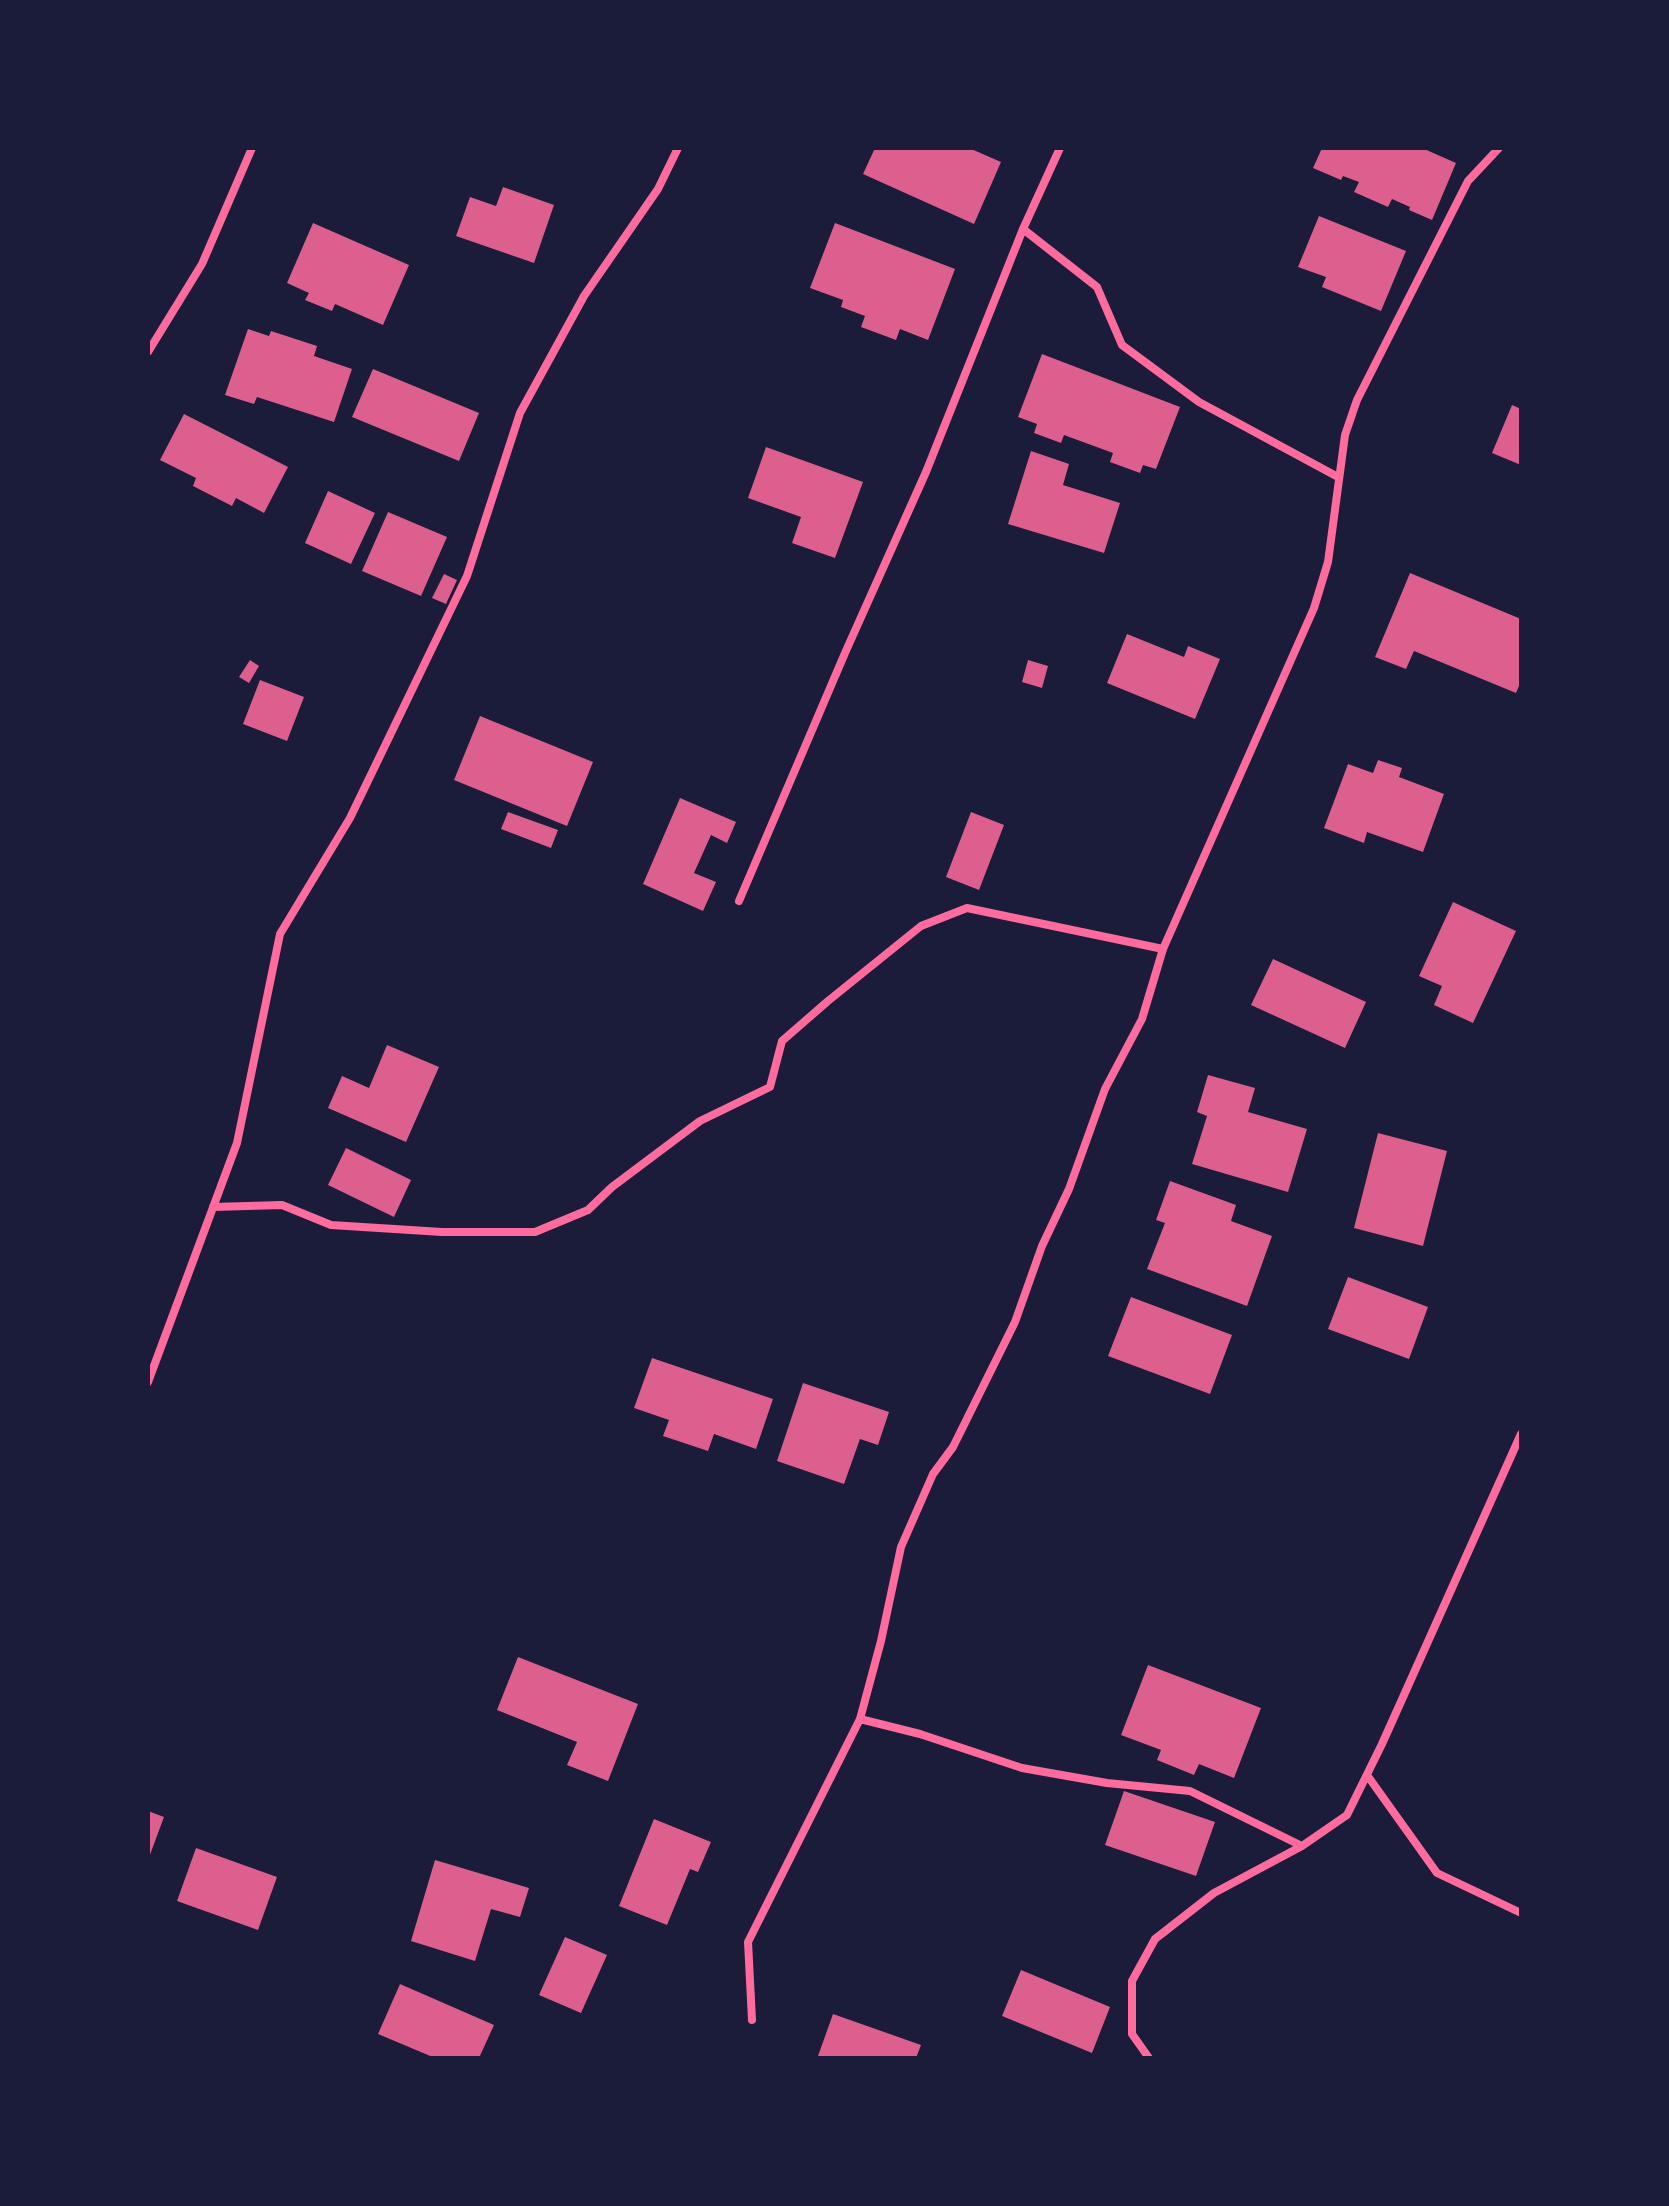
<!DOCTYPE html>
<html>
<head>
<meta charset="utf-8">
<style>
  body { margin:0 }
  #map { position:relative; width:1669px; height:2206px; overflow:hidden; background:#1b1b3a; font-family:Montserrat,sans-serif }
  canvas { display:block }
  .frame { position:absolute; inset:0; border:150px solid #1b1b3a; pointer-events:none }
</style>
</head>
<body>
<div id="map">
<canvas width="1669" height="2206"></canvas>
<div class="frame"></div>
</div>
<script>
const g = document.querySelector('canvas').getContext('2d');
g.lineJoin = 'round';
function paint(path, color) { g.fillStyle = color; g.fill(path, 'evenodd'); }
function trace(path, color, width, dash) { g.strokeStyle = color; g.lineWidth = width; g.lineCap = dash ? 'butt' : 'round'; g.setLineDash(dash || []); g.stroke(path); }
const building = new Path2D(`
  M875 148H969L1001 162 974 224 863 174Z
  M1322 148H1422L1456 163 1432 220 1409 210 1410 207 1392 199 1388 207 1354 192 1359 182 1343 176 1341 180 1313 168Z
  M503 187 554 205 534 263 456 236 470 197 496 206Z
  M1319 216 1406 251 1381 311 1322 287 1326 277 1298 267Z
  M313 223 409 265 383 325 335 304 332 311 305 300 309 293 287 283Z
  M835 223 955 269 928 340 900 329 896 340 861 327 865 316 841 307 843 300 810 288Z
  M248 329 269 336 271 331 317 346 314 356 352 369 334 422 257 397 254 404 225 395Z
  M1042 354 1180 407 1156 469 1143 465 1140 473 1110 462 1113 453 1064 435 1061 443 1034 433 1037 424 1018 417Z
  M373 369 479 413 459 461 352 417Z
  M1512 405 1521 409V465L1492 453Z
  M184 414 288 467 264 513 236 498 232 506 193 486 196 478 160 460Z
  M766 447 863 482 835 558 792 543 801 517 748 498Z
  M1031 451 1069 464 1063 485 1120 503 1104 553 1008 524Z
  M328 491 375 513 351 564 305 543Z
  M388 512 447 537 421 596 362 571Z
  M1410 573 1521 619V681L1516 693 1414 651 1406 669 1375 657Z
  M444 574 457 580 446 604 432 598Z
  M1127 634 1184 657 1188 646 1220 659 1195 719 1107 683Z
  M250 660 259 666 249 683 239 677Z
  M1028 660 1048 666 1042 688 1022 682Z
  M260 680 304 697 287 741 243 724Z
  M480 716 593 762 567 826 454 780Z
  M1378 760 1402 768 1399 777 1444 794 1423 852 1367 832 1364 843 1324 828 1348 764 1373 773Z
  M680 798 736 822 727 843 711 835 694 873 716 882 703 911 643 884Z
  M508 812 558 830 551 848 501 829Z
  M971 812 1004 825 979 890 946 877Z
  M1453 902 1516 931 1473 1023 1434 1005 1442 986 1419 976Z
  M1273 959 1366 1002 1345 1048 1251 1005Z
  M387 1045 439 1067 406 1142 328 1108 342 1076 369 1088Z
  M1208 1075 1255 1088 1248 1112 1307 1129 1288 1192 1192 1164 1207 1116 1197 1112Z
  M1378 1133 1447 1151 1423 1246 1354 1228Z
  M346 1148 411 1180 394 1217 328 1185Z
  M1170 1181 1236 1205 1231 1221 1272 1236 1247 1306 1147 1269 1165 1223 1156 1220Z
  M1348 1277 1428 1307 1409 1359 1328 1329Z
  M1131 1297 1232 1335 1210 1394 1108 1356Z
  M652 1358 773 1399 756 1449 714 1434 708 1451 663 1436 669 1420 634 1408Z
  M803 1383 889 1412 878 1445 860 1439 844 1484 777 1461Z
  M518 1657 638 1704 608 1781 567 1765 577 1742 497 1710Z
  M1148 1665 1261 1708 1234 1778 1199 1764 1194 1775 1157 1760 1161 1750 1121 1735Z
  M1124 1791 1215 1822 1196 1876 1105 1845Z
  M148 1811 164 1817 148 1860Z
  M654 1819 711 1842 698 1872 690 1869 667 1925 619 1906Z
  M196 1848 277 1877 258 1930 177 1901Z
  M435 1860 529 1888 520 1917 491 1909 475 1961 411 1941Z
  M565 1937 607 1955 581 2013 539 1995Z
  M1021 1970 1110 2007 1092 2053 1002 2016Z
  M400 1984 494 2025 479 2058H435L378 2034Z
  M833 2014 921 2045 916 2058H823L818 2056Z`);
const minor = new Path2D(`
  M1023 229 1097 287 1122 345 1199 402 1338 477
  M148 352 202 264 252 148
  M739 901 845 653 926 472 1023 229 1060 148
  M213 1207 282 1205 331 1225 442 1232H535L588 1210 612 1187 700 1121 770 1087 782 1041 828 1001 921 926 967 908 1163 949
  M148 1382 237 1143 280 934 350 818 467 576 520 413 584 296 658 189 678 148
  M1367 1775 1437 1873 1521 1913
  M1302 1846 1190 1791 1107 1783 1022 1768 920 1734 860 1719 881 1641 901 1547 933 1474 953 1447 1015 1322 1042 1246 1069 1189 1105 1089 1142 1019 1163 949 1314 608 1328 562 1345 435 1357 400 1468 181 1499 148
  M752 2020 748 1942 860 1719
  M1149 2058 1132 2034V1981L1155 1939 1214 1893 1302 1846 1347 1815 1382 1744 1521 1434`);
paint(building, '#dd5f8e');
trace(minor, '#ff6b9d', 8);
</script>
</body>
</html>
